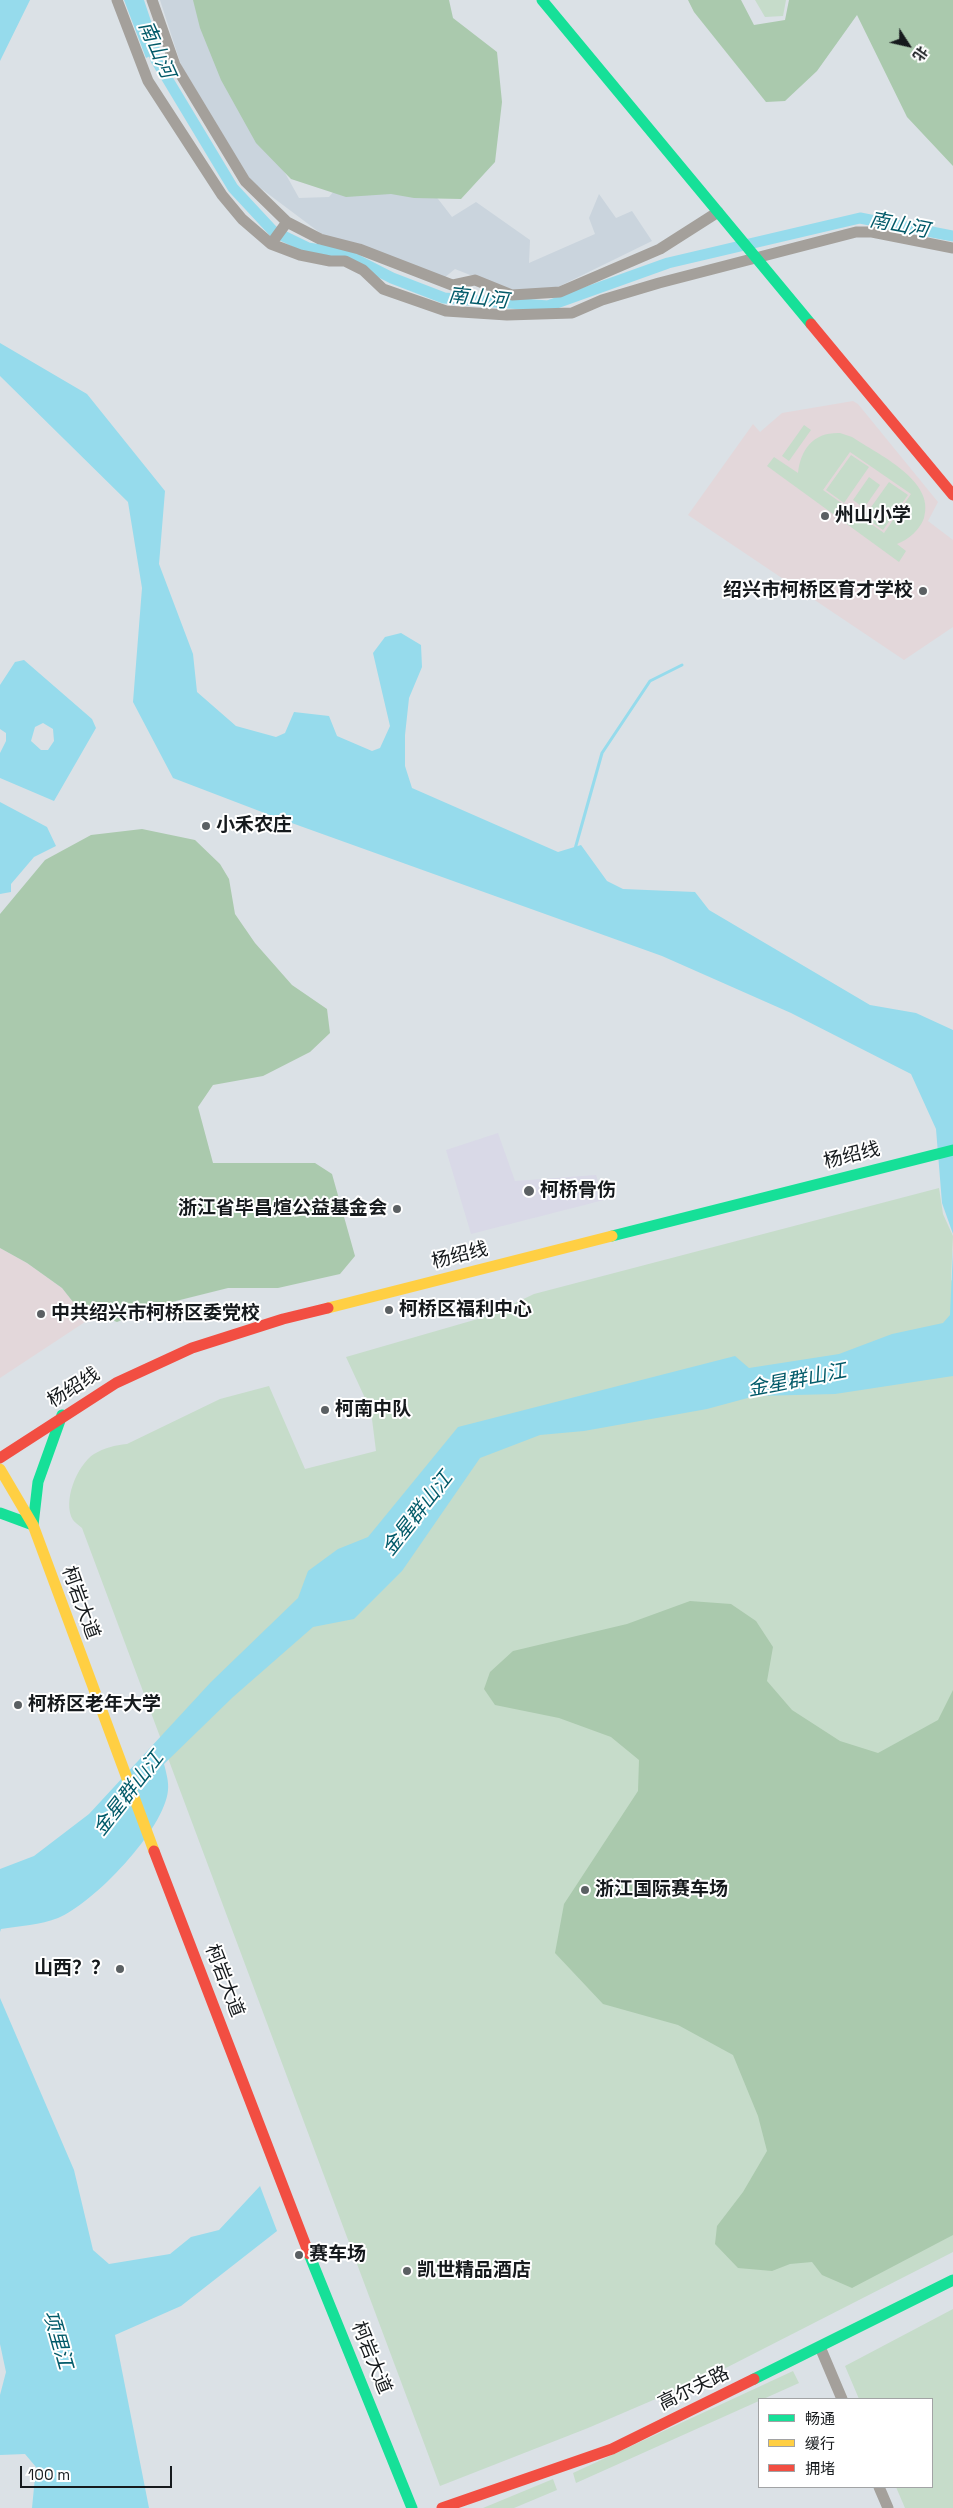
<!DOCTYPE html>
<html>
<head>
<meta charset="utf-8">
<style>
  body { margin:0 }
  #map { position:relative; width:953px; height:2508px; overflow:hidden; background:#dbe1e6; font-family:"Space Grotesk","Noto Sans SC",sans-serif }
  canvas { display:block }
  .legend { position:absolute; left:758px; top:2398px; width:175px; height:90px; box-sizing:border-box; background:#fff; border:1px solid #a2a3a5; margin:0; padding:6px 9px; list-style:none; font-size:15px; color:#161a1d }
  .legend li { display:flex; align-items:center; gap:10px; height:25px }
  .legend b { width:25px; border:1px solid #a2a3a5 }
  .north { position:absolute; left:883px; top:20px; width:50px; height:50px; -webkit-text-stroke:4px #fff; paint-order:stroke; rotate:125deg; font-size:14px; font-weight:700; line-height:20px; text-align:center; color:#161a1d }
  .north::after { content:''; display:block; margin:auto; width:18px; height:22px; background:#161a1d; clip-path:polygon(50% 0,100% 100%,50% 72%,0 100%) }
  .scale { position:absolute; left:20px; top:2466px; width:152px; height:22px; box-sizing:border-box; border:2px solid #161a1d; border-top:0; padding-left:6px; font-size:15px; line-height:18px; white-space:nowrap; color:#161a1d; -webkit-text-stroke:4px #fff; paint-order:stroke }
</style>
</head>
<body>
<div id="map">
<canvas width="953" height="2508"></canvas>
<ul class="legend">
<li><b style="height:6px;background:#16e098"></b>畅通</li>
<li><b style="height:6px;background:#ffcf43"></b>缓行</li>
<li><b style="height:6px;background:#f24e42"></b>拥堵</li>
</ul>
<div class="north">北</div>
<div class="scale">100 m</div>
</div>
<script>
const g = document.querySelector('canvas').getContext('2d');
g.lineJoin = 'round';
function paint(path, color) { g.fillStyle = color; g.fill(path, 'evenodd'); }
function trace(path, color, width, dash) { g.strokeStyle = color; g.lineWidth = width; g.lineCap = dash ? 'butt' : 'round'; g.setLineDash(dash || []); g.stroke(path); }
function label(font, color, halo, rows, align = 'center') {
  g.font = font + ' "Space Grotesk","Noto Sans SC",sans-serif'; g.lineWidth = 4; g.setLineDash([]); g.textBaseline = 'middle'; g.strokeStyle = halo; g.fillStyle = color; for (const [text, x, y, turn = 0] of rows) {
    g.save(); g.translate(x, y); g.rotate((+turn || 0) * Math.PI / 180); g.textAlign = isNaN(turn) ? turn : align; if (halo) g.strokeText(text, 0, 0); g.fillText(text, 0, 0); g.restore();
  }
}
const built = new Path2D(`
  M160 0H206L217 51 299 198 329 197 350 172 435 195 452 217 476 202 530 240 529 263 595 234 589 218 599 194 616 218 632 211 652 241 558 287 513 292 455 269 444 278 323 235 251 181 181 65Z`);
const education = new Path2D(`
  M853 401 858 404 938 502 928 521 953 540V627L904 660 688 515 753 424 760 432 782 413Z
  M0 1248 27 1263 62 1288 88 1320 0 1378Z`);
const medical = new Path2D(`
  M498 1133 515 1181 596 1175 604 1200 471 1234 446 1150Z`);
const green = new Path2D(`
  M755 0H786L783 16 765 17Z
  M804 425 811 430 789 461 782 456Z
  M840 433 852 437C877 454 936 480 924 518 919 531 909 539 897 544L906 551 899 562 767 466 774 457 798 473C801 448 814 432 840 433ZM850 452 911 494 884 533 823 490Z
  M851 455 869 467 844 503 826 490Z
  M869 477 880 485 864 508 853 500Z
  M889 482 908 495 883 530 864 517Z
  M939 1188 943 1214 953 1236 951 1280 953 1282V2252L714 2374 588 2428 440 2486 82 1528C79 1525 75 1523 73 1520 62 1502 77 1465 94 1454 104 1448 115 1445 127 1444L220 1399 269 1386 305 1469 376 1451 371 1411 346 1357 488 1316 534 1294Z
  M953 2309V2508H905L896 2487H932V2399H859L845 2366Z
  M793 2371 799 2383 576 2483 573 2473Z
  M553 2479 557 2490 514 2508H483Z`);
const forest = new Path2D(`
  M193 0H449L453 18 497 52 502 102 495 162 461 199 414 198 391 194 346 197 291 179 256 143 221 80 200 28Z
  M688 0H741L754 25 785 20 789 0H953V166L907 117 857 15 817 71 785 101 766 102 694 12Z
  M142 829 195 840 220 864 229 879 235 914 255 943 292 985 327 1009 330 1033 310 1052 263 1076 213 1085 198 1107 213 1163H315L332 1174 355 1256 340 1274 278 1288H228L156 1306 117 1322 77 1307 62 1288 27 1263 0 1248V914L45 860 91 835Z
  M690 1601 731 1604 756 1621 773 1647 767 1681 792 1710 840 1741 878 1753 938 1720 953 1690V2235L852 2288 822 2275 812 2262 790 2264 772 2271 738 2268 715 2244 717 2226 743 2192 767 2151 758 2116 733 2055 678 2025 603 2004 555 1953 564 1904 638 1791 639 1760 611 1737 559 1718 495 1705 484 1689 490 1672 513 1651 627 1624Z`);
const water = new Path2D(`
  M0 0H30L0 61Z
  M124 0H144L161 51 146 58Z
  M0 343 87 394 165 491 159 564 193 654 197 692 236 726 276 737 285 733 294 712 329 716 337 736 372 751 380 748 390 726 373 653 385 637 401 633 421 645 422 667 409 698 405 735V766L412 788 558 852 581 845 607 881 623 889 695 892 709 910 870 1005 916 1013 953 1030V1234L942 1203 936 1129 911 1074 791 1013 662 956 275 817 173 778 133 702 142 588 128 502 0 376Z
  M24 660 92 719 96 728 54 801 0 778V753L6 741V733L0 729V685L15 662ZM43 723 53 729 54 741 48 750H41L31 741 35 727Z
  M0 802 47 827 56 846 34 857 11 884V892L0 894Z
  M953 1249V1376L835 1394 755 1396 707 1409 584 1431 540 1435 480 1458 402 1571 354 1619 313 1627 233 1697 164 1764C166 1772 169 1782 168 1790 165 1829 93 1904 58 1918 41 1925 19 1926 1 1929L0 1932V1869L34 1856 89 1814 211 1682 298 1598 308 1571 338 1549 368 1537 458 1427 735 1356 749 1368 839 1354 892 1334 943 1323 950 1315Z
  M0 1998 74 2170 93 2250 109 2264 170 2254 191 2237 219 2230 260 2186 277 2231 181 2306 115 2335 149 2508H32L36 2467 25 2454 0 2455V2395L6 2372 0 2344Z`);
const stream = new Path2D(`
  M575 849 602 753 650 681 682 665`);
const canal = new Path2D(`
  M150 41 156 60 233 188 273 231 308 248 345 254 392 278 444 298 548 306 668 263 860 218 953 236`);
const street = new Path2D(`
  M117 0 148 81 222 195 242 219 271 244 300 255 330 261H345L363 270 383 289 446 311 507 315 572 313 602 300 659 283 856 232H872L953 248
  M152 0 175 65 245 181 287 222 320 239 359 249 452 285 475 280 512 295 560 292 660 249 718 212
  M271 244 287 222
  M820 2347 842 2399
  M879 2487 888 2508`);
const fast = new Path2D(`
  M542 0 811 324
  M612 1236 953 1150
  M0 1513 33 1525
  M33 1525 38 1482 62 1415
  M309 2254 412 2508
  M754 2379 953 2280`);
const slow = new Path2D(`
  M328 1308 612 1236
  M0 1469 33 1525 154 1851`);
const jam = new Path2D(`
  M811 324 953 495
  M0 1458 116 1383 192 1348 283 1319 328 1308
  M154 1851 309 2254
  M442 2508 612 2449 754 2379`);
const markers = [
  [825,516,5,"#5b6063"],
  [923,591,5,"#5b6063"],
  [206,826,5,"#5b6063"],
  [529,1191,6,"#5b6063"],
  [397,1209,5,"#5b6063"],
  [389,1310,5,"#5b6063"],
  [41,1314,5,"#5b6063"],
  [325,1410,5,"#5b6063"],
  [18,1705,5,"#5b6063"],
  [585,1890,5,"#5b6063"],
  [120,1969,5,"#5b6063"],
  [299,2255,5,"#5b6063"],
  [407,2271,5,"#5b6063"]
];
const poiNames = [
  ["州山小学",835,516],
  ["绍兴市柯桥区育才学校",913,591,"right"],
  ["小禾农庄",216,826],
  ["柯桥骨伤",540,1191],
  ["浙江省毕昌煊公益基金会",387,1209,"right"],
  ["柯桥区福利中心",399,1310],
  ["中共绍兴市柯桥区委党校",51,1314],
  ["柯南中队",335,1410],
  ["柯桥区老年大学",28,1705],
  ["浙江国际赛车场",595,1890],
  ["山西？？",110,1969,"right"],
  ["赛车场",309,2255],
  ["凯世精品酒店",417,2271]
];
const streetNames = [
  ["杨绍线",852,1156,-14],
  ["杨绍线",460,1256,-14],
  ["杨绍线",74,1388,-32],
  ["柯岩大道",80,1603,70],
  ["柯岩大道",224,1981,69],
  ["柯岩大道",371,2358,68],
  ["高尔夫路",694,2389,-26]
];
const waterNames = [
  ["南山河",156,50,66],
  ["南山河",899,226,11],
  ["南山河",478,299,6],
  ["金星群山江",797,1381,-11],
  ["金星群山江",418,1514,-52],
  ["金星群山江",129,1794,-52],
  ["项里江",57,2340,74]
];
paint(built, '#cad4dd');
paint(education, '#e3d7da');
paint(medical, '#d9d9e7');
paint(green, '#c6dcca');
paint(forest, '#aac9ad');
paint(water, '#96dbec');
trace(stream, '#96dbec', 3);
trace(canal, '#96dbec', 11);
trace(street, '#a4a09b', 11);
trace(fast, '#16e098', 11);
trace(slow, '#ffcf43', 11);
trace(jam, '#f24e42', 11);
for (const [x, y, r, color] of markers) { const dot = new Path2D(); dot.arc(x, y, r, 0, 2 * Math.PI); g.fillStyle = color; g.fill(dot); trace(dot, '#fff', 2); }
label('bold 19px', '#161a1d', '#fff', poiNames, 'left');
label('19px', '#161a1d', '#fff', streetNames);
label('italic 20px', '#025a69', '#fff', waterNames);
</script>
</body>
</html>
